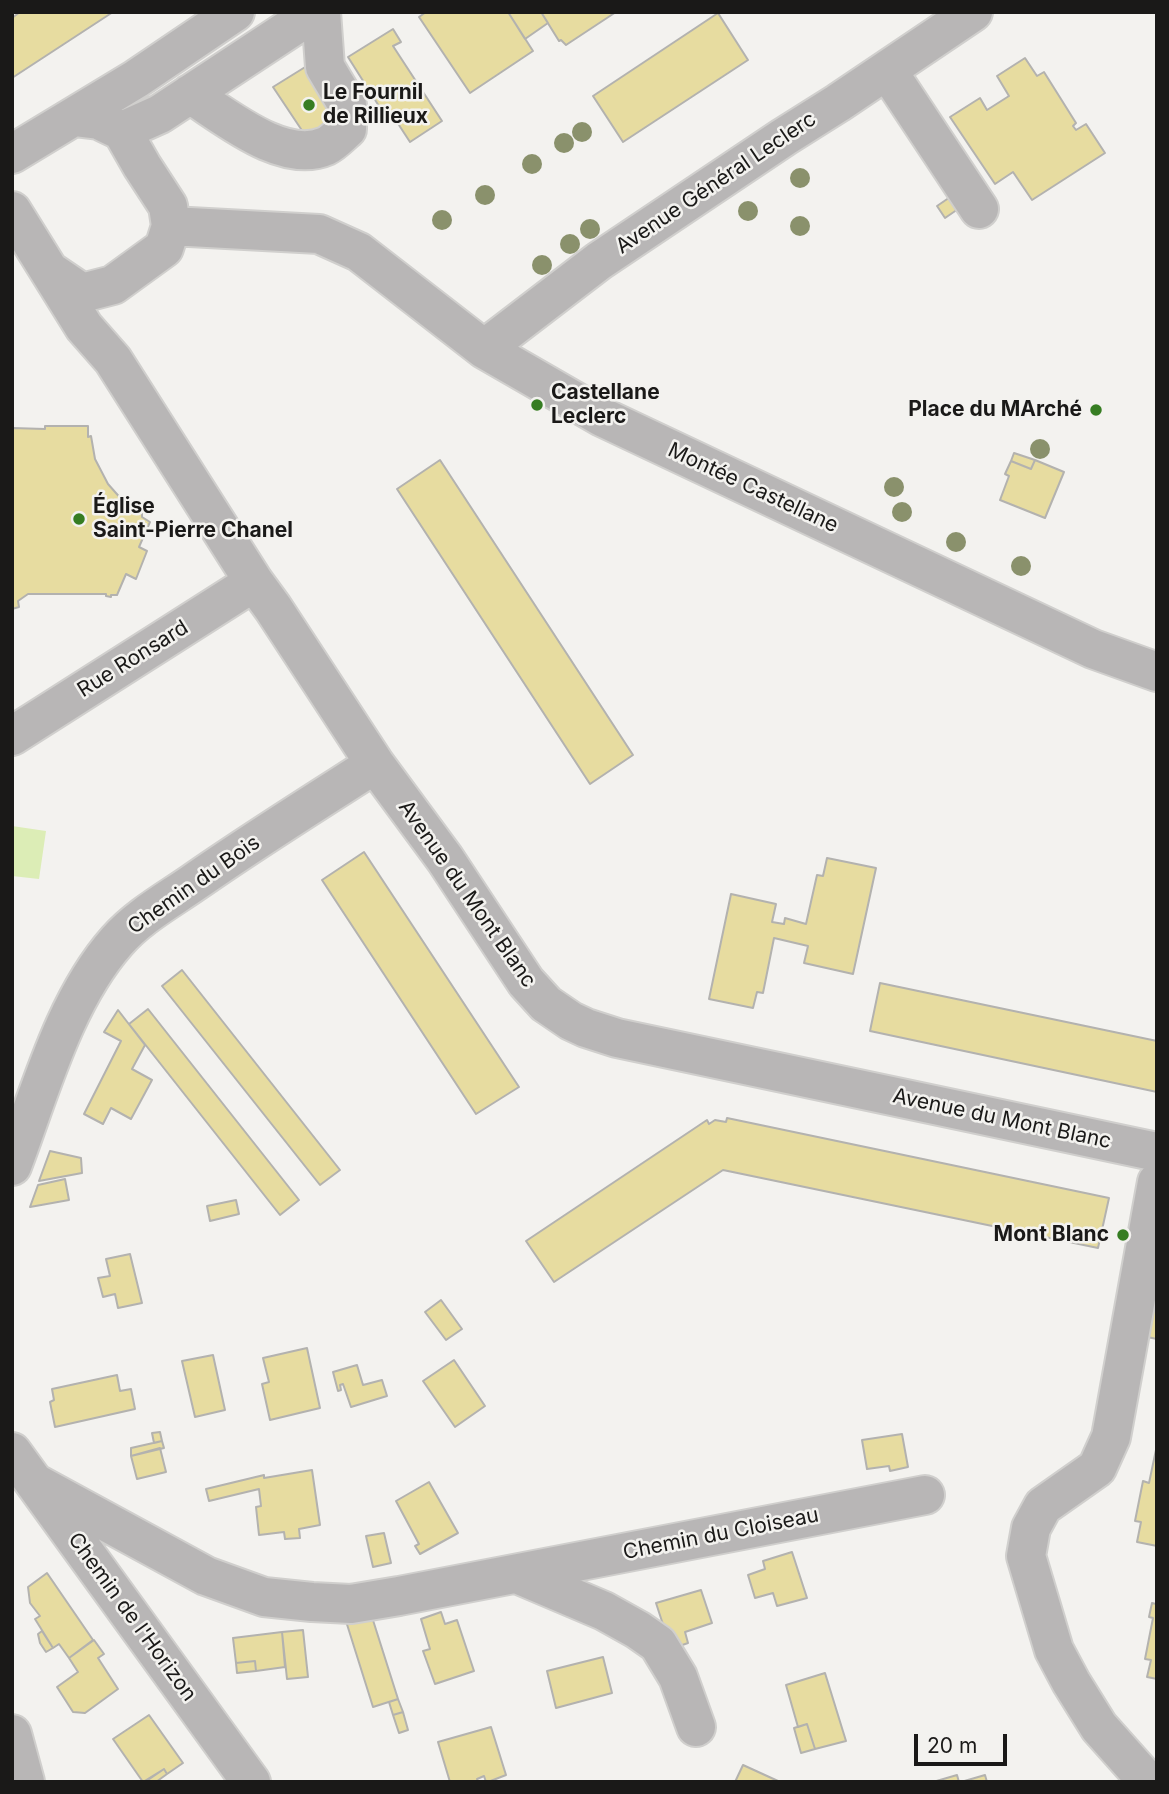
<!DOCTYPE html>
<html>
<head>
<meta charset="utf-8">
<style>
  body { margin:0 }
  #map { position:relative; width:1169px; height:1794px; overflow:hidden; background:#f3f2ef; font-family:Inter,sans-serif }
  canvas { display:block }
  .frame { position:absolute; inset:0; border:14px solid #1a1918; pointer-events:none }
  .scale { position:absolute; left:914px; top:1734px; width:93px; height:32px; box-sizing:border-box; border:4px solid #1a1918; border-top:0; padding-left:9px; font-size:21px; line-height:24px; white-space:nowrap; color:#1a1918; -webkit-text-stroke:5px #f3f2ef; paint-order:stroke }
</style>
</head>
<body>
<div id="map">
<canvas width="1169" height="1794"></canvas>
<div class="frame"></div>
<div class="scale">20 m</div>
</div>
<script>
const g = document.querySelector('canvas').getContext('2d');
g.lineJoin = 'round';
function paint(path, color) { g.fillStyle = color; g.fill(path, 'evenodd'); }
function trace(path, color, width, dash) { g.strokeStyle = color; g.lineWidth = width; g.lineCap = dash ? 'butt' : 'round'; g.setLineDash(dash || []); g.stroke(path); }
function label(font, color, halo, rows, align = 'center') {
  g.font = font + ' Inter,sans-serif'; g.lineWidth = 5; g.setLineDash([]); g.textBaseline = 'middle'; g.strokeStyle = halo; g.fillStyle = color; for (const [text, x, y, turn = 0] of rows) {
    g.save(); g.translate(x, y); g.rotate((+turn || 0) * Math.PI / 180); g.textAlign = isNaN(turn) ? turn : align; if (halo) g.strokeText(text, 0, 0); g.fillText(text, 0, 0); g.restore();
  }
}
const green = new Path2D(`
  M12 826 46 831 39 879 12 876Z`);
const building = new Path2D(`
  M20 12H113L12 78V18Z
  M426 12H508L533 51 470 93 419 17Z
  M508 12H541L548 23 525 39Z
  M541 12H616L566 45 561 40 559 41Z
  M718 13 748 60 623 142 593 96Z
  M393 29 401 42 393 46 442 121 410 142 395 119 389 122 348 57Z
  M1025 58 1037 76 1044 72 1076 123 1073 126 1076 130 1086 124 1105 153 1032 200 1013 172 995 184 950 117 980 98 987 110 1009 96 997 76Z
  M310 64 342 114 307 138 273 87Z
  M956 193 964 205 945 218 937 206Z
  M45 426H88V437L91 436 95 459 108 484 123 501 142 513V517L150 522 139 547 147 551 136 579 126 574 117 595H111V597L106 596V594H28L18 601 19 607 12 609V428L45 429Z
  M1014 453 1035 460 1031 469 1011 461Z
  M440 460 633 755 590 784 397 489Z
  M1035 460 1064 472 1045 518 1000 500 1009 476 1005 474 1011 461 1031 469Z
  M364 852 519 1087 476 1114 322 880Z
  M827 858 876 868 853 974 804 963 808 946 774 938 763 993 757 992 753 1008 709 999 731 894 776 904 772 922 784 924 785 918 806 924 817 875 823 876Z
  M182 970 340 1170 320 1185 162 986Z
  M880 983 1157 1041V1092L870 1031Z
  M148 1009 299 1200 280 1215 129 1024Z
  M118 1010 145 1045 132 1069 152 1080 131 1119 111 1108 103 1124 84 1114 121 1041 104 1032Z
  M727 1118 1109 1198 1098 1248 723 1170 554 1282 526 1241 707 1120 709 1124 715 1120 726 1122Z
  M50 1151 81 1158 82 1173 39 1181Z
  M65 1179 69 1200 30 1207 38 1185Z
  M236 1200 239 1214 210 1221 207 1206Z
  M130 1254 142 1303 118 1308 115 1294 103 1297 98 1278 110 1276 106 1259Z
  M1157 1291V1339L1147 1337Z
  M441 1300 462 1329 446 1340 425 1312Z
  M307 1348 320 1408 270 1420 262 1384 269 1382 263 1358Z
  M213 1355 225 1410 195 1417 182 1361Z
  M454 1360 485 1406 455 1427 423 1381Z
  M357 1365 363 1385 382 1380 387 1396 351 1407 343 1384 340 1385 341 1390 338 1391 333 1372Z
  M117 1375 120 1391 131 1389 135 1409 55 1427 50 1402 54 1400 52 1389Z
  M160 1432 162 1441 154 1443 152 1433Z
  M902 1434 908 1467 890 1471 889 1466 867 1469 862 1440Z
  M162 1441 164 1448 131 1456V1448Z
  M1157 1445V1546L1137 1542 1141 1522 1135 1521 1143 1481 1149 1483Z
  M160 1448 166 1472 137 1479 131 1456Z
  M312 1470 320 1525 299 1529 300 1538 285 1539 284 1532 259 1535 256 1507 261 1506 259 1489 209 1501 206 1489 264 1475V1478Z
  M429 1482 458 1533 420 1554 415 1546 419 1544 396 1501Z
  M384 1533 391 1563 373 1567 366 1536Z
  M792 1552 807 1598 777 1606 773 1593 755 1598 748 1575 765 1569 763 1561Z
  M47 1573 93 1640 69 1658 59 1644 53 1648 35 1619 40 1616 30 1603 28 1587Z
  M701 1590 712 1623 685 1632 688 1643 671 1649 656 1603Z
  M1157 1601V1679L1147 1677 1151 1660 1145 1659 1153 1618 1149 1617 1152 1603 1156 1604Z
  M441 1612 445 1624 457 1620 474 1671 435 1684 423 1651 430 1649 421 1619Z
  M372 1617 398 1699 373 1707 345 1618Z
  M303 1630 308 1677 287 1679 282 1632Z
  M42 1631 53 1648 46 1652 40 1643 38 1634Z
  M282 1632 285 1667 256 1671 255 1661 236 1663 233 1638Z
  M94 1640 104 1654 98 1658 118 1689 85 1713 73 1712 57 1687 78 1672 69 1658Z
  M603 1657 612 1693 556 1708 547 1671Z
  M255 1661 256 1671 237 1673 236 1663Z
  M825 1673 846 1741 815 1749 807 1724 798 1727 786 1685Z
  M398 1699 403 1712 393 1715 389 1702Z
  M403 1712 408 1730 399 1733 393 1715Z
  M149 1715 183 1763 167 1774 164 1769 143 1782 113 1739Z
  M807 1724 815 1749 801 1753 794 1728Z
  M491 1727 506 1775 488 1782H486L484 1776 477 1779 478 1782H450L438 1742Z
  M743 1765 778 1781 777 1782H735Z
  M164 1769 167 1774 156 1782H145Z
  M957 1775 959 1782H933Z
  M985 1775 987 1782H961Z`);
const minor = new Path2D(`
  M887 70 979 209
  M190 94C225 116 283 165 326 146 334 142 341 134 347 129V104L325 67 321 12
  M122 131 160 114 315 12
  M12 154 136 79 235 12
  M12 211 84 327 113 360 254 582 273 608 375 764 445 859 526 982 546 1004 571 1021 586 1028 617 1038 1157 1152
  M171 226 319 234 359 252 484 349 602 417 1093 649 1157 672
  M51 272 82 293 113 285 164 248 171 226 168 206 142 166 122 131 99 120 74 117
  M484 349 599 261 784 137 838 103 973 12
  M12 736 254 582
  M12 1166C40 1092 64 1001 117 941 138 917 167 901 193 883 253 841 314 803 375 764
  M12 1452 251 1782
  M35 1483 206 1576 264 1597 312 1602 351 1604 399 1596 925 1495
  M517 1574 604 1611 638 1630 658 1644 678 1677 696 1727
  M12 1734 25 1782
  M1148 1782 1099 1727 1071 1682 1054 1650 1026 1556 1031 1528 1043 1506 1097 1468 1111 1437 1157 1182`);
const trees = [
  [582,132],
  [564,143],
  [532,164],
  [800,178],
  [485,195],
  [748,211],
  [442,220],
  [800,226],
  [590,229],
  [570,244],
  [542,265],
  [1040,449],
  [894,487],
  [902,512],
  [956,542],
  [1021,566]
];
const markers = [
  [309,105,7,"#367d22"],
  [537,405,7,"#367d22"],
  [1096,410,7,"#367d22"],
  [79,519,7,"#367d22"],
  [1123,1235,7,"#367d22"]
];
const poiNames = [
  ["Le Fournil",323,93],
  ["de Rillieux",323,117],
  ["Castellane",551,393],
  ["Leclerc",551,417],
  ["Place du MArché",1082,410,"right"],
  ["Église",93,507],
  ["Saint-Pierre Chanel",93,531],
  ["Mont Blanc",1109,1235,"right"]
];
const streetNames = [
  ["Avenue Général Leclerc",716,183,-34],
  ["Montée Castellane",753,488,25],
  ["Rue Ronsard",133,659,-32],
  ["Chemin du Bois",194,885,-35],
  ["Avenue du Mont Blanc",467,894,55],
  ["Avenue du Mont Blanc",1002,1119,12],
  ["Chemin du Cloiseau",721,1534,-11],
  ["Chemin de l'Horizon",132,1617,54]
];
paint(green, '#dcedb6');
paint(building, '#e7dca0');
trace(building, '#b3b2af', 2);
trace(minor, '#d0cfcd', 42);
trace(minor, '#b8b6b6', 38);
g.fillStyle = '#8a916c';
for (const [x, y] of trees) { g.beginPath(); g.arc(x, y, 10, 0, 2 * Math.PI); g.fill(); }
for (const [x, y, r, color] of markers) { const dot = new Path2D(); dot.arc(x, y, r, 0, 2 * Math.PI); g.fillStyle = color; g.fill(dot); trace(dot, '#f3f2ef', 2.5); }
label('bold 21px', '#1a1918', '#f3f2ef', poiNames, 'left');
label('21px', '#1a1918', '#f3f2ef', streetNames);
</script>
</body>
</html>
